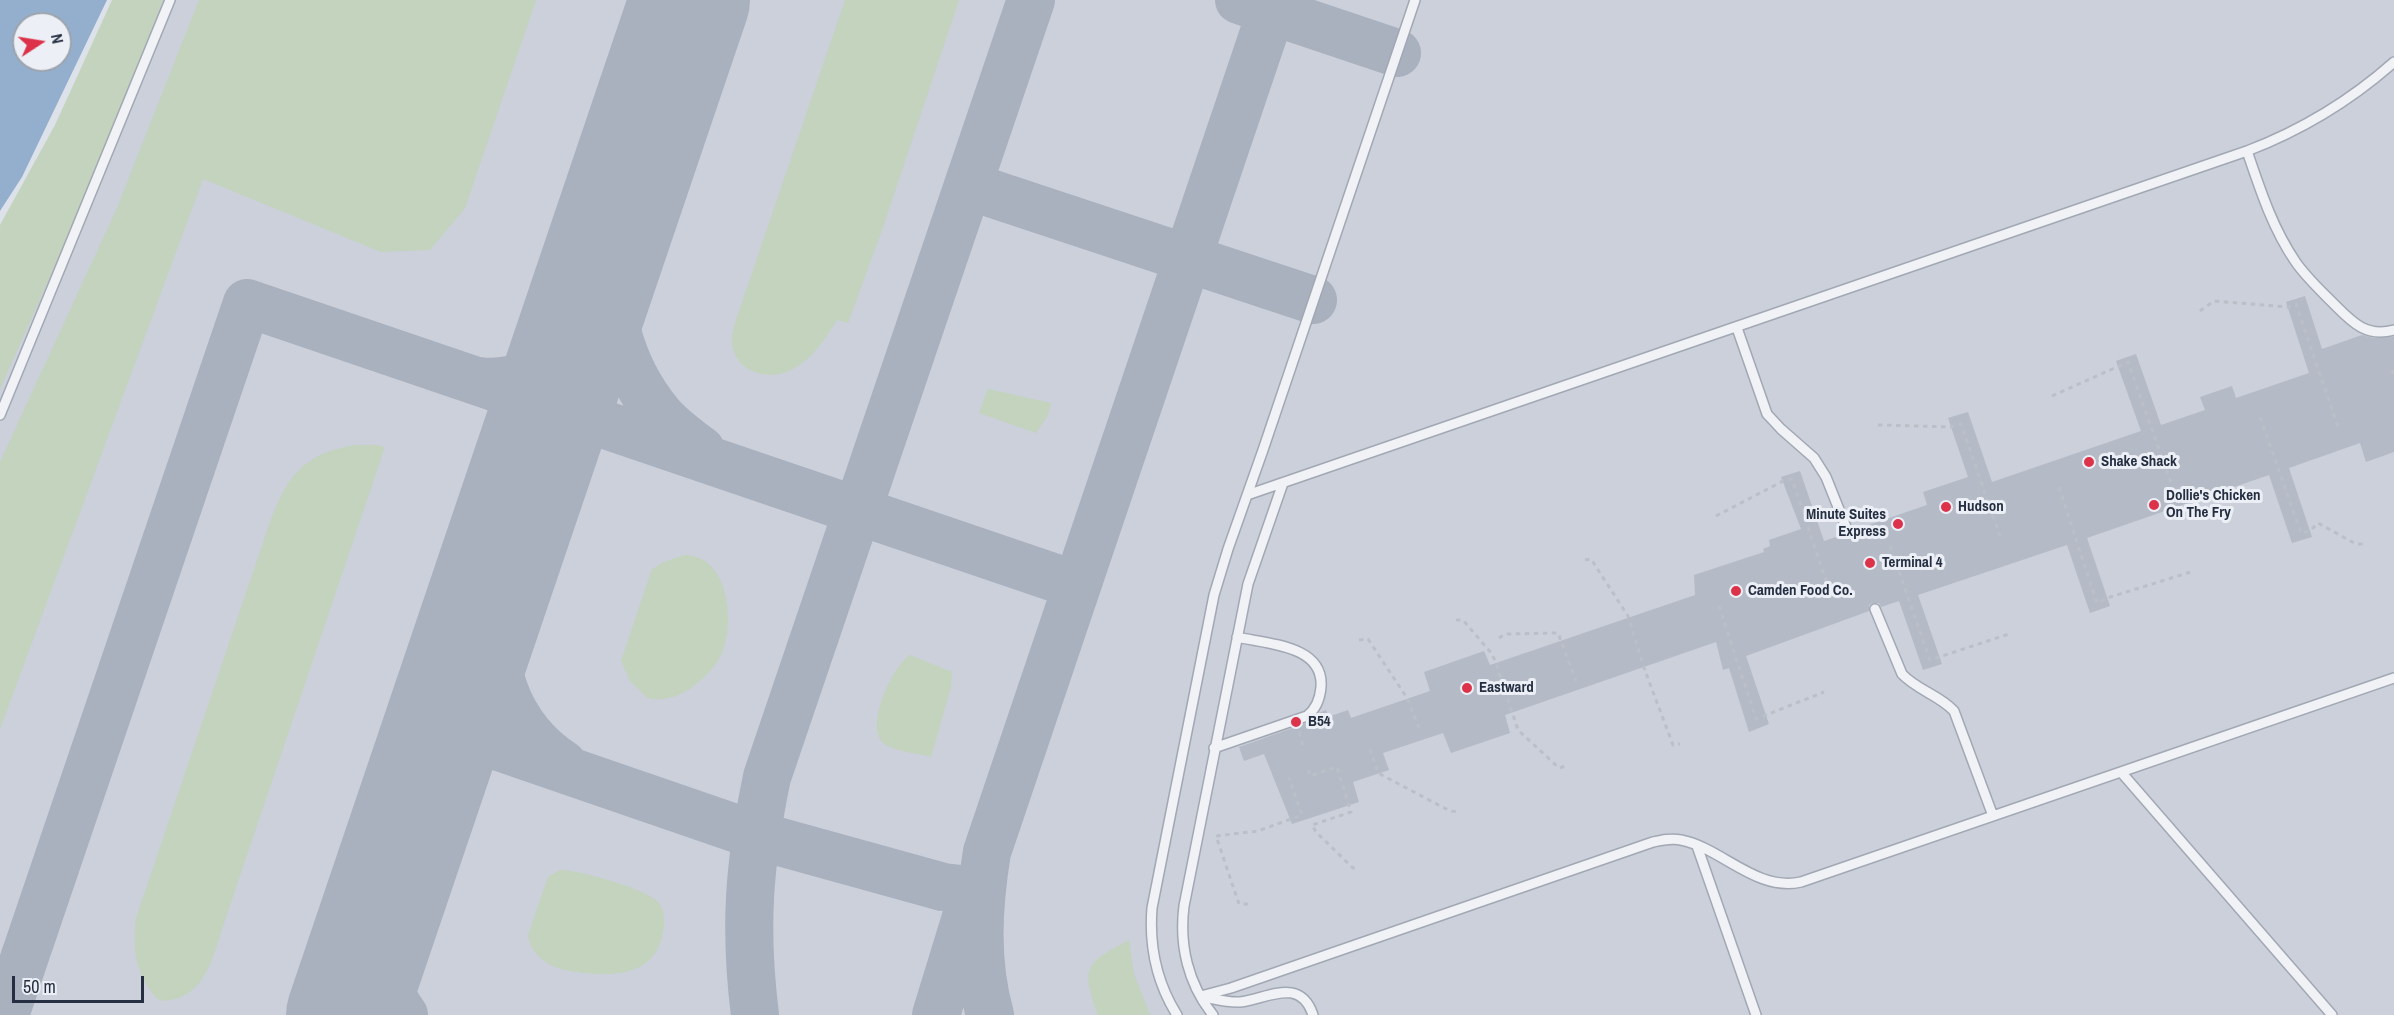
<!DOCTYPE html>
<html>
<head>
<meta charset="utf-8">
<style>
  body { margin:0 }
  #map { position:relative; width:2394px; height:1015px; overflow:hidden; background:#dde1e9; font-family:"Archivo Narrow",sans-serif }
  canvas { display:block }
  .north { position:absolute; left:12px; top:12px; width:60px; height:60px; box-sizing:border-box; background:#ecf0f6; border:2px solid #9ca3ae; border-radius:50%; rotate:78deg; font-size:16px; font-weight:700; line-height:24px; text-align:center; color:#252f41 }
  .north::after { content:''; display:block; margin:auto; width:21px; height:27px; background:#dc334b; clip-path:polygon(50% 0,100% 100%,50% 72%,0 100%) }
  .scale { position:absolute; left:12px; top:976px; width:132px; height:27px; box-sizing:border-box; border:3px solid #252f41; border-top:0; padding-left:8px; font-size:18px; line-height:21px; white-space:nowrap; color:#252f41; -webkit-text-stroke:4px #ecf0f6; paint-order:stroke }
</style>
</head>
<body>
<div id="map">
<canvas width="2394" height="1015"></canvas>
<div class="north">N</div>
<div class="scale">50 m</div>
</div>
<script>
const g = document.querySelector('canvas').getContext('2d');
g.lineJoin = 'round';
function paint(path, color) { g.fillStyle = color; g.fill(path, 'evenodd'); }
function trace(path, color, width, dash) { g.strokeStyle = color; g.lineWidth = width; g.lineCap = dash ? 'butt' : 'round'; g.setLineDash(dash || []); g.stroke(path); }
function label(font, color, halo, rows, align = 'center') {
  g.font = font + ' "Archivo Narrow",sans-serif'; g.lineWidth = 6; g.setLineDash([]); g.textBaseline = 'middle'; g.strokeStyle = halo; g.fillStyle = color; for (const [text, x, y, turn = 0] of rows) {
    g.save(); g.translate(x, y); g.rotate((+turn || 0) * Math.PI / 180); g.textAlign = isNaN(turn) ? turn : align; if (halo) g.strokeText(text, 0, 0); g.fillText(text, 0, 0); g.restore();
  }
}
const built = new Path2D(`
  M157 0H2394V1015H0V368Z`);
const green = new Path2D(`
  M112 0H163L84 200 0 389V225L55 125Z
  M199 0H536L465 208 430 250 381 252 203 179 0 729V462L117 208Z
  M845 0H959L882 230 848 323 837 320C825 339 813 358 793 369 770 382 734 373 732 342 731 336 734 329 735 323Z
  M988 389 1051 403 1048 415 1036 433 979 413Z
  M355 445H377L385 447 225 920C216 946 209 987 179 998 171 1000 165 1002 157 999 136 974 132 950 136 918L270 522C288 474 304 454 355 445Z
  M685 555C729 556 735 623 722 653 716 666 706 676 695 685 681 696 665 702 647 698L630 681 621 661 652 569 666 561Z
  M910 655 952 672 951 687 931 757C918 753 898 752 886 745 862 731 892 666 910 655Z
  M560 870C579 870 643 888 657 901 665 908 665 921 663 931 656 979 608 977 570 971 550 968 531 956 528 935L548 877Z
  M1129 940 1134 974 1150 1015H1098C1080 966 1086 963 1129 940Z`);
const water = new Path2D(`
  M0 0H107L22 177 0 211ZM24 24H60V60H24Z`);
const taxiway = new Path2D(`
  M1239 0 1397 53
  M634 164C627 190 619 215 614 241 602 302 620 366 659 414 671 428 686 439 701 450
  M969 186 1313 300
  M479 381C512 385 547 372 566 345 577 329 584 307 592 289
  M488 599C493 665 503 725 563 764
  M444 728 755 835 943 887 981 891
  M395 873C383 924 370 969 404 1015
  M5 1015 247 303 1076 585
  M755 1015C744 927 749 864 767 777L1031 0
  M936 1015 967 914
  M990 1015C975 961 978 907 987 852L1275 0`);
const runway = new Path2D(`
  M346 1015 690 0`);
const building = new Path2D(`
  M2305 296 2322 349 2362 335 2374 338 2394 337V452L2366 462 2360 443 2289 468 2312 537 2292 543 2269 475 2087 538 2110 606 2090 613 2067 545 1918 595 1942 664 1923 670 1899 601 1881 607 1879 603H1873L1869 605V611L1746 656 1769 724 1749 732 1729 668 1723 670 1716 642 1505 715 1510 733 1451 753 1443 733 1383 753 1389 770 1353 782 1359 802 1292 824 1264 754 1244 761 1239 747 1309 722 1319 713 1326 710 1328 717 1348 710 1351 718 1430 691 1424 672 1484 651 1490 665 1695 595 1694 575 1764 552 1763 549 1770 546 1769 540 1801 529 1781 477 1800 471 1824 541 1842 535 1850 538 1854 536V530L1927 505 1923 492 1968 477 1948 418 1968 412 1992 482 2141 431 2116 361 2136 354 2161 425 2205 410 2200 397 2232 386 2236 398 2309 373 2286 302Z`);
const path = new Path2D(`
  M2200 311 2214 301 2288 307 2296 304 2338 427
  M2392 370 2394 376
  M2052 396 2128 362 2171 483
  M2260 417 2301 533 2310 531 2318 523 2356 544H2364
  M1878 425 1951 427 1961 424 2001 539
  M2059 487 2097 603 2107 598 2194 571
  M1716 516 1783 481 1792 479 1831 596
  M1890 546 1930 660 2012 633
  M1585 560 1591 559 1628 616 1644 668 1673 745 1680 744
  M1719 606 1756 719 1824 692
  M1456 620H1463L1492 654 1496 663 1518 730 1559 768 1566 766
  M1499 638 1505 634 1558 633 1576 681
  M1359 640 1368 639 1407 698 1421 733
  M1299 732 1304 750
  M1370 749 1378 773 1450 811 1460 812
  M1308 770 1310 776 1337 767 1351 812 1312 825 1316 832 1353 868 1359 867
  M1248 904H1239L1216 836 1258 831 1302 815 1289 777`);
const lane = new Path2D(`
  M2247 151C2260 189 2272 227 2295 261 2305 276 2319 289 2332 302 2351 321 2365 338 2394 330
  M1737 328 1767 414 1781 429 1814 458 1826 477 1848 532
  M0 415 170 0
  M1247 495 2247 151C2302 130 2350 101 2394 62
  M1875 609 1902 674C1917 690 1939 695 1954 711L1993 816
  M1214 748 1307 716C1316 709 1320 699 1321 687 1324 645 1267 644 1237 637
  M2121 772 2332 1015
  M1697 846 1756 1015
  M1201 996 1231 988 1653 842C1662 840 1671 838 1681 840 1722 848 1756 892 1801 882L2394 678
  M1203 997C1215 999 1228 1003 1240 1002 1267 999 1300 976 1313 1015
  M1177 1015C1157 983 1149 946 1152 908L1214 595 1228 549 1263 450 1415 0
  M1213 1015C1188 984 1179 945 1184 906L1248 584 1283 483`);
const markers = [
  [2089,462,6,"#dc334b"],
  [2154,505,6,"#dc334b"],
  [1946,507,6,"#dc334b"],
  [1898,524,6,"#dc334b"],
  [1870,563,6,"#dc334b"],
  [1736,591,6,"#dc334b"],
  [1467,688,6,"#dc334b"],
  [1296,722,6,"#dc334b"]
];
const poiNames = [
  ["Shake Shack",2101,462],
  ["Dollie's Chicken",2166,496],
  ["On The Fry",2166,513],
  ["Hudson",1958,507],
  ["Minute Suites",1886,515,"right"],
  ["Express",1886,532,"right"],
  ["Terminal 4",1882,563],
  ["Camden Food Co.",1748,591],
  ["Eastward",1479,688],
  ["B54",1308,722]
];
paint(built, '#cbd0db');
paint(green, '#c3d3bd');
paint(water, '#94afcd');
trace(taxiway, '#a9b0be', 48);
trace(runway, '#a9b0be', 120);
paint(building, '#b4bac6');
trace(lane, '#a2a8b3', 12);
trace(path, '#bbbfc7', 3, [4.5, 4.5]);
trace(lane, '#f0f2f6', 9);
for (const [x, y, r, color] of markers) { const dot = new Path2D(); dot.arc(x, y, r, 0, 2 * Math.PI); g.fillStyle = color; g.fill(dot); trace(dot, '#ecf0f6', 2); }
label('bold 15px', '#252f41', '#ecf0f6', poiNames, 'left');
</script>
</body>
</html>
